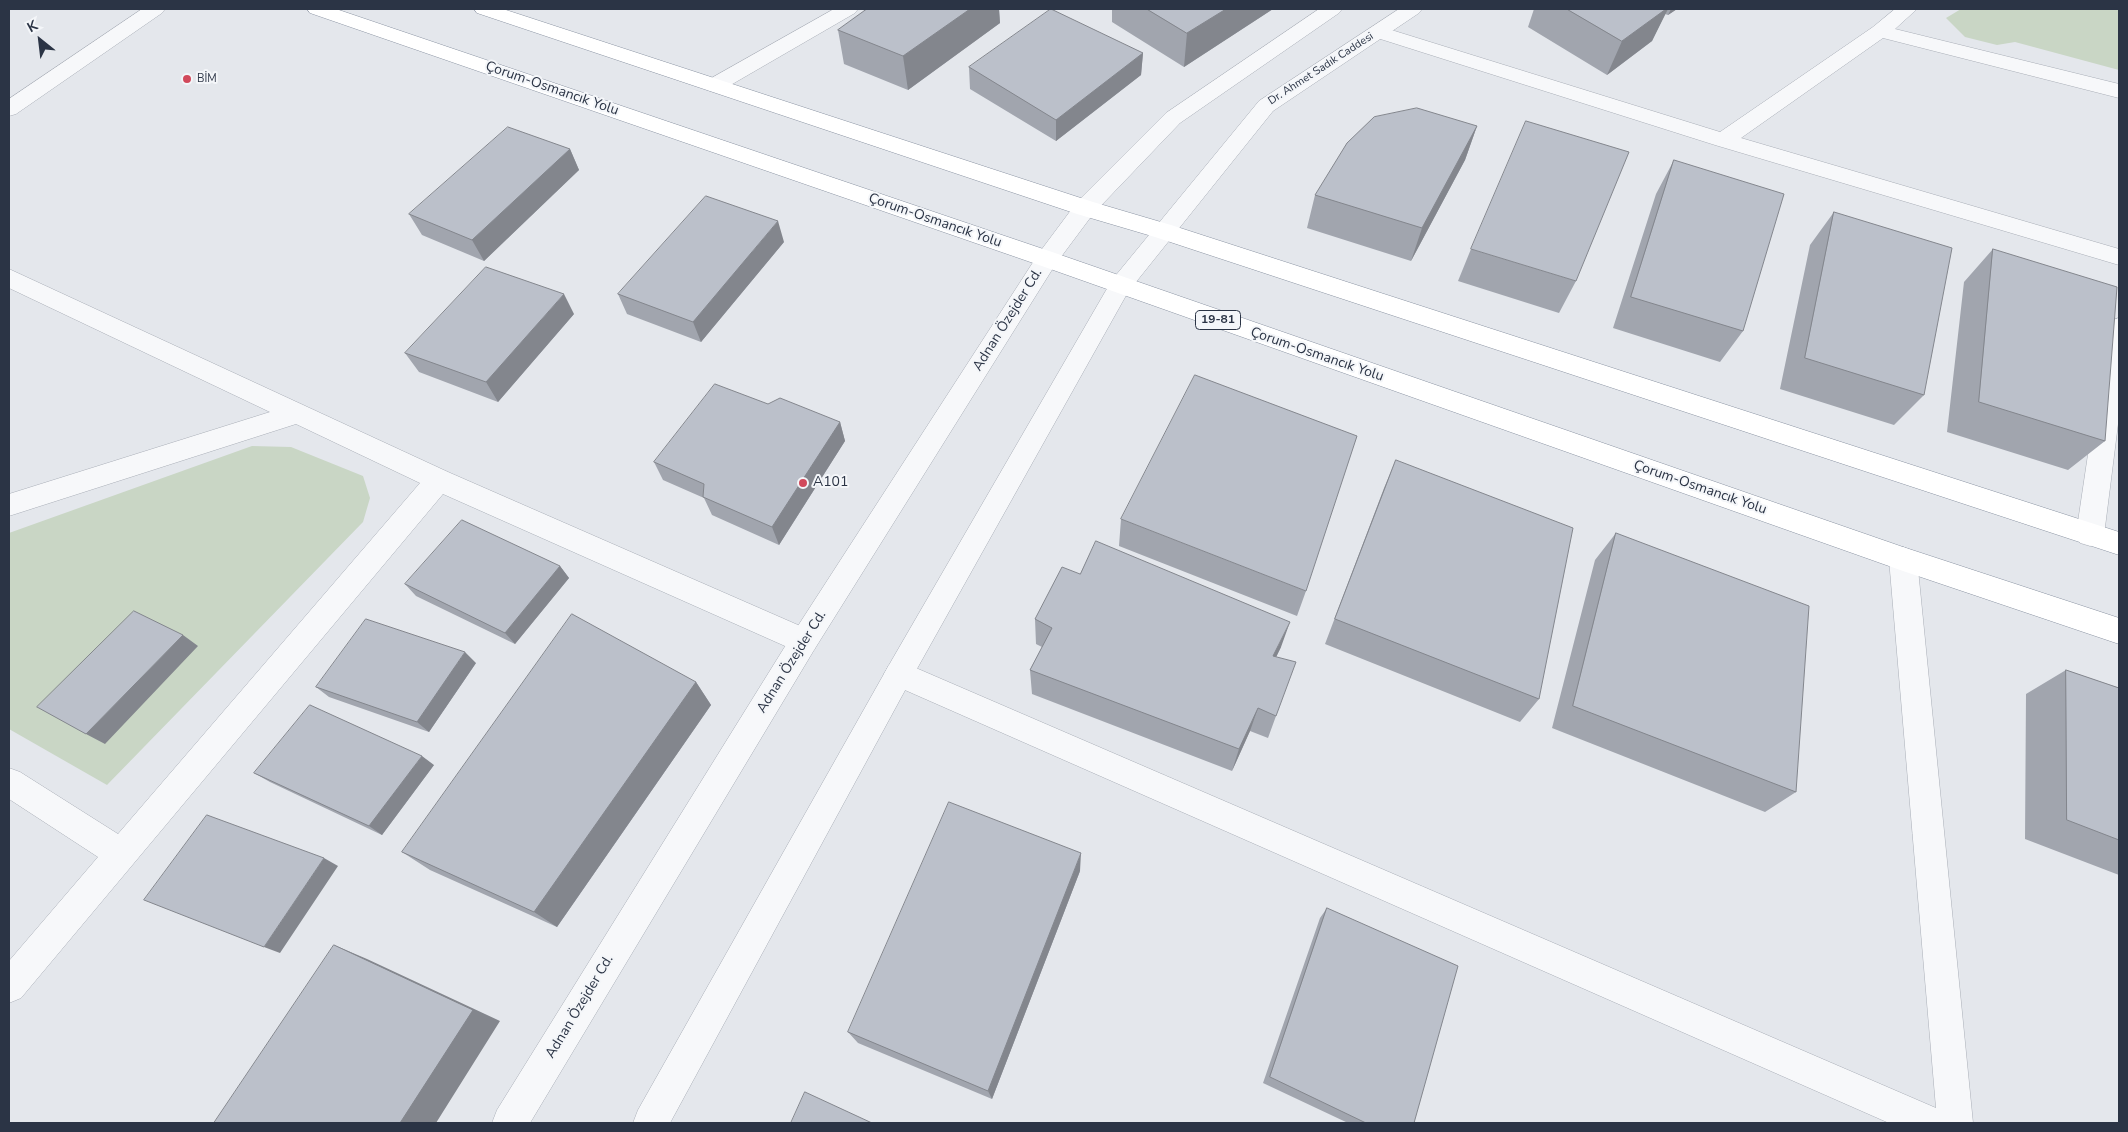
<!DOCTYPE html>
<html>
<head>
<meta charset="utf-8">
<style>
  body { margin:0 }
  #map { position:relative; width:2128px; height:1132px; overflow:hidden; background:#e4e7ec; font-family:"Nunito Sans",sans-serif }
  canvas { display:block }
  .frame { position:absolute; inset:0; border:10px solid #2b3445; pointer-events:none }
  .north { position:absolute; left:15px; top:15px; width:50px; height:50px; -webkit-text-stroke:4px #f4f6f9; paint-order:stroke; rotate:331deg; font-size:14px; font-weight:700; line-height:20px; text-align:center; color:#2b3445 }
  .north::after { content:''; display:block; margin:auto; width:18px; height:22px; background:#2b3445; clip-path:polygon(50% 0,100% 100%,50% 72%,0 100%) }
</style>
</head>
<body>
<div id="map">
<canvas width="2128" height="1132"></canvas>
<div class="frame"></div>
<div class="north">K</div>
</div>
<script>
const g = document.querySelector('canvas').getContext('2d');
g.lineJoin = 'round';
function paint(path, color) { g.fillStyle = color; g.fill(path, 'evenodd'); }
function trace(path, color, width, dash) { g.strokeStyle = color; g.lineWidth = width; g.lineCap = dash ? 'butt' : 'round'; g.setLineDash(dash || []); g.stroke(path); }
function label(font, color, halo, rows, align = 'center') {
  g.font = font + ' "Nunito Sans",sans-serif'; g.lineWidth = 4; g.setLineDash([]); g.textBaseline = 'middle'; g.strokeStyle = halo; g.fillStyle = color; for (const [text, x, y, turn = 0] of rows) {
    g.save(); g.translate(x, y); g.rotate((+turn || 0) * Math.PI / 180); g.textAlign = isNaN(turn) ? turn : align; if (halo) g.strokeText(text, 0, 0); g.fillText(text, 0, 0); g.restore();
  }
}
const green = new Path2D(`
  M1961 9H2119V70L2015 42 1997 45 1965 37 1946 18Z
  M252 446 291 447 363 476 370 498 363 522 107 785 9 729V533Z`);
const minor = new Path2D(`
  M142 9H165L162 13 16 114 9 116V99Z
  M834 9H858L855 13 722 90 715 92 708 90 705 85 708 80Z
  M1895 9H1917L1895 29 2119 84V98L1883 38 1741 138 2119 249V265L1715 145 1371 36 1368 32 1371 28 1378 26 1385 28 1720 132 1873 27Z
  M9 269 448 472 814 632 818 641 814 650 804 654 794 650 443 494 21 998 9 1003V961L98 857 9 799V768L20 772 118 834 420 483 296 424 9 516V494L270 412 9 288Z
  M2119 318V416L2104 535 2100 543 2090 546 2080 543 2076 535 2107 327 2110 321Z
  M1903 547 1913 551 1917 559 1973 1123H1889L889 683 884 674 889 665 899 661 909 665 1936 1108 1889 559 1893 551Z`);
const tertiary = new Path2D(`
  M1319 9H1342L1339 13 1180 123 1093 214 1055 265 814 650 530 1123H492L497 1110 794 632 1039 253 1077 202 1166 113Z
  M1399 9H1422L1419 13 1273 111 1128 292 909 683 670 1123H633L638 1110 889 665 1112 280 1259 101Z`);
const trunk = new Path2D(`
  M307 9H336L1055 253 1903 547 2119 618V644L1903 571 1039 265 310 13Z
  M474 9H503L1093 202 1171 225 2119 532V555L1155 237 1077 214 477 13Z`);
const wall = new Path2D(`
  M867 9H999L1000 23 908 90 844 64 838 30Z
  M1112 9H1273L1184 67 1112 22Z
  M1534 9H1677L1668 15 1665 14 1652 41 1607 75 1528 27Z
  M1143 53 1141 75 1056 141 970 89 969 67Z
  M1477 126 1465 160 1411 261 1307 228 1315 195Z
  M570 149 579 170 484 261 422 235 409 214Z
  M1674 160 1743 331 1720 362 1613 328 1656 194Z
  M1834 212 1924 395 1894 425 1780 389 1810 245Z
  M784 242 701 342 627 314 618 294Z
  M1471 249 1576 281 1559 313 1458 281Z
  M1993 249 2105 441 2068 470 1947 432 1964 282Z
  M574 314 498 402 419 372 405 353Z
  M768 404 840 422 845 441 779 545 712 515 704 498 663 480 654 462Z
  M1396 460 1539 699 1520 722 1325 644 1384 488Z
  M1121 519 1306 591 1297 616 1119 546Z
  M1616 533 1796 792 1765 812 1552 728 1595 560Z
  M560 566 569 578 515 644 416 596 405 584Z
  M1080 574 1281 647 1276 657V716L1268 738 1250 731 1232 771 1032 694 1030 670 1042 647 1036 644 1035 619Z
  M476 663 429 732 329 697 316 687Z
  M2066 670 2119 688V875L2025 839 2026 694Z
  M696 682 711 705 557 927 430 870 402 852Z
  M434 765 382 835 270 782 254 773Z
  M1080 871 992 1099 858 1043 848 1032Z
  M1327 908 1414 1123H1348L1263 1083 1320 918Z`);
const shadedWall = new Path2D(`
  M970 9H999L1000 23 908 90 903 56Z
  M1226 9H1273L1184 67 1187 33Z
  M1666 9H1668L1652 41 1607 75 1622 41Z
  M1671 9H1677L1668 15Z
  M1143 53 1141 75 1056 141V120Z
  M1477 126 1465 160 1411 261 1422 228Z
  M570 149 579 170 484 261 472 240Z
  M778 221 784 242 701 342 693 322Z
  M564 294 574 314 498 402 486 382Z
  M840 422 845 441 779 545 772 527Z
  M560 566 569 578 515 644 505 633Z
  M1290 622 1281 647 1265 680 1273 656Z
  M183 635 198 646 105 744 86 734Z
  M465 652 476 663 429 732 417 722Z
  M696 682 711 705 557 927 534 912Z
  M1258 708 1250 731 1232 771 1239 749Z
  M422 756 434 765 382 835 369 826Z
  M1081 853 1080 871 992 1099 988 1091Z
  M324 858 338 866 280 953 264 947Z
  M334 945 367 959 500 1021 436 1123H400Z`);
const building = new Path2D(`
  M867 9H970L903 56 838 30Z
  M1051 9 1143 53 1056 120 969 67Z
  M1147 9H1226L1187 33Z
  M1567 9H1666L1622 41Z
  M1417 108 1477 126 1422 228 1315 195 1347 143 1374 117Z
  M1526 121 1629 152 1576 281 1471 249Z
  M508 127 570 149 472 240 409 214Z
  M1674 160 1784 194 1743 331 1631 297Z
  M706 196 778 221 693 322 618 294Z
  M1834 212 1952 248 1924 395 1805 358Z
  M1993 249 2117 287 2105 441 1979 402Z
  M486 267 564 294 486 382 405 353Z
  M1195 375 1357 436 1306 591 1121 519Z
  M715 384 768 404 780 398 840 422 772 527 703 497 704 484 654 462Z
  M1396 460 1573 528 1539 699 1335 619Z
  M462 520 560 566 505 633 405 584Z
  M1616 533 1809 606 1796 792 1573 706Z
  M1096 541 1290 622 1273 656 1296 662 1276 716 1258 708 1239 749 1030 670 1052 628 1035 619 1062 567 1080 574Z
  M134 611 183 635 86 734 37 707Z
  M572 614 696 682 534 912 402 852Z
  M366 619 465 652 417 722 316 687Z
  M2066 670 2119 688V840L2067 820Z
  M310 705 422 756 369 826 254 773Z
  M949 802 1081 853 988 1091 848 1032Z
  M207 815 324 858 264 947 144 900Z
  M1327 908 1458 966 1414 1123H1366L1270 1077Z
  M334 945 473 1010 400 1123H214Z
  M805 1092 872 1123H791Z`);
const markers = [
  [187,79,5,"#d1495b"],
  [803,483,5,"#d1495b"]
];
const farStreetnames = [
  ["Dr. Ahmet Sadık Caddesi",1321,69,-33]
];
const farPoinames = [
  ["BİM",197,79]
];
const shields = [
  [1218,320,45]
];
const shieldNames = [
  ["19-81",1218,320]
];
const streetNames = [
  ["Çorum-Osmancık Yolu",552,89,19],
  ["Çorum-Osmancık Yolu",935,221,19],
  ["Adnan Özejder Cd.",1008,320,-58],
  ["Çorum-Osmancık Yolu",1317,355,19],
  ["Çorum-Osmancık Yolu",1700,488,19],
  ["Adnan Özejder Cd.",792,662,-58],
  ["Adnan Özejder Cd.",580,1007,-59]
];
const poiNames = [
  ["A101",813,483]
];
paint(green, '#c9d6c5');
trace(minor, '#a9aeb7', 1);
trace(tertiary, '#a9aeb7', 1);
trace(trunk, '#8b94a3', 1);
paint(minor, '#f7f8fa');
paint(tertiary, '#f7f8fa');
paint(trunk, '#fff');
paint(wall, '#a1a5ae');
paint(shadedWall, '#83868d');
paint(building, '#bbc0ca');
trace(building, '#83868d', 1);
for (const [x, y, r, color] of markers) { const dot = new Path2D(); dot.arc(x, y, r, 0, 2 * Math.PI); g.fillStyle = color; g.fill(dot); trace(dot, '#f4f6f9', 2); }
label('11px', '#2b3445', '#f4f6f9', farStreetnames);
label('11px', '#2b3445', '#f4f6f9', farPoinames, 'left');
for (const [x, y, w] of shields) { const box = new Path2D(); box.roundRect(x - w / 2, y - 9.5, w, 19, 4); g.fillStyle = '#f4f6f9'; g.fill(box); trace(box, '#2b3445', 1); }
label('bold 12px', '#2b3445', null, shieldNames);
label('14px', '#2b3445', '#f4f6f9', streetNames);
label('14px', '#2b3445', '#f4f6f9', poiNames, 'left');
</script>
</body>
</html>
